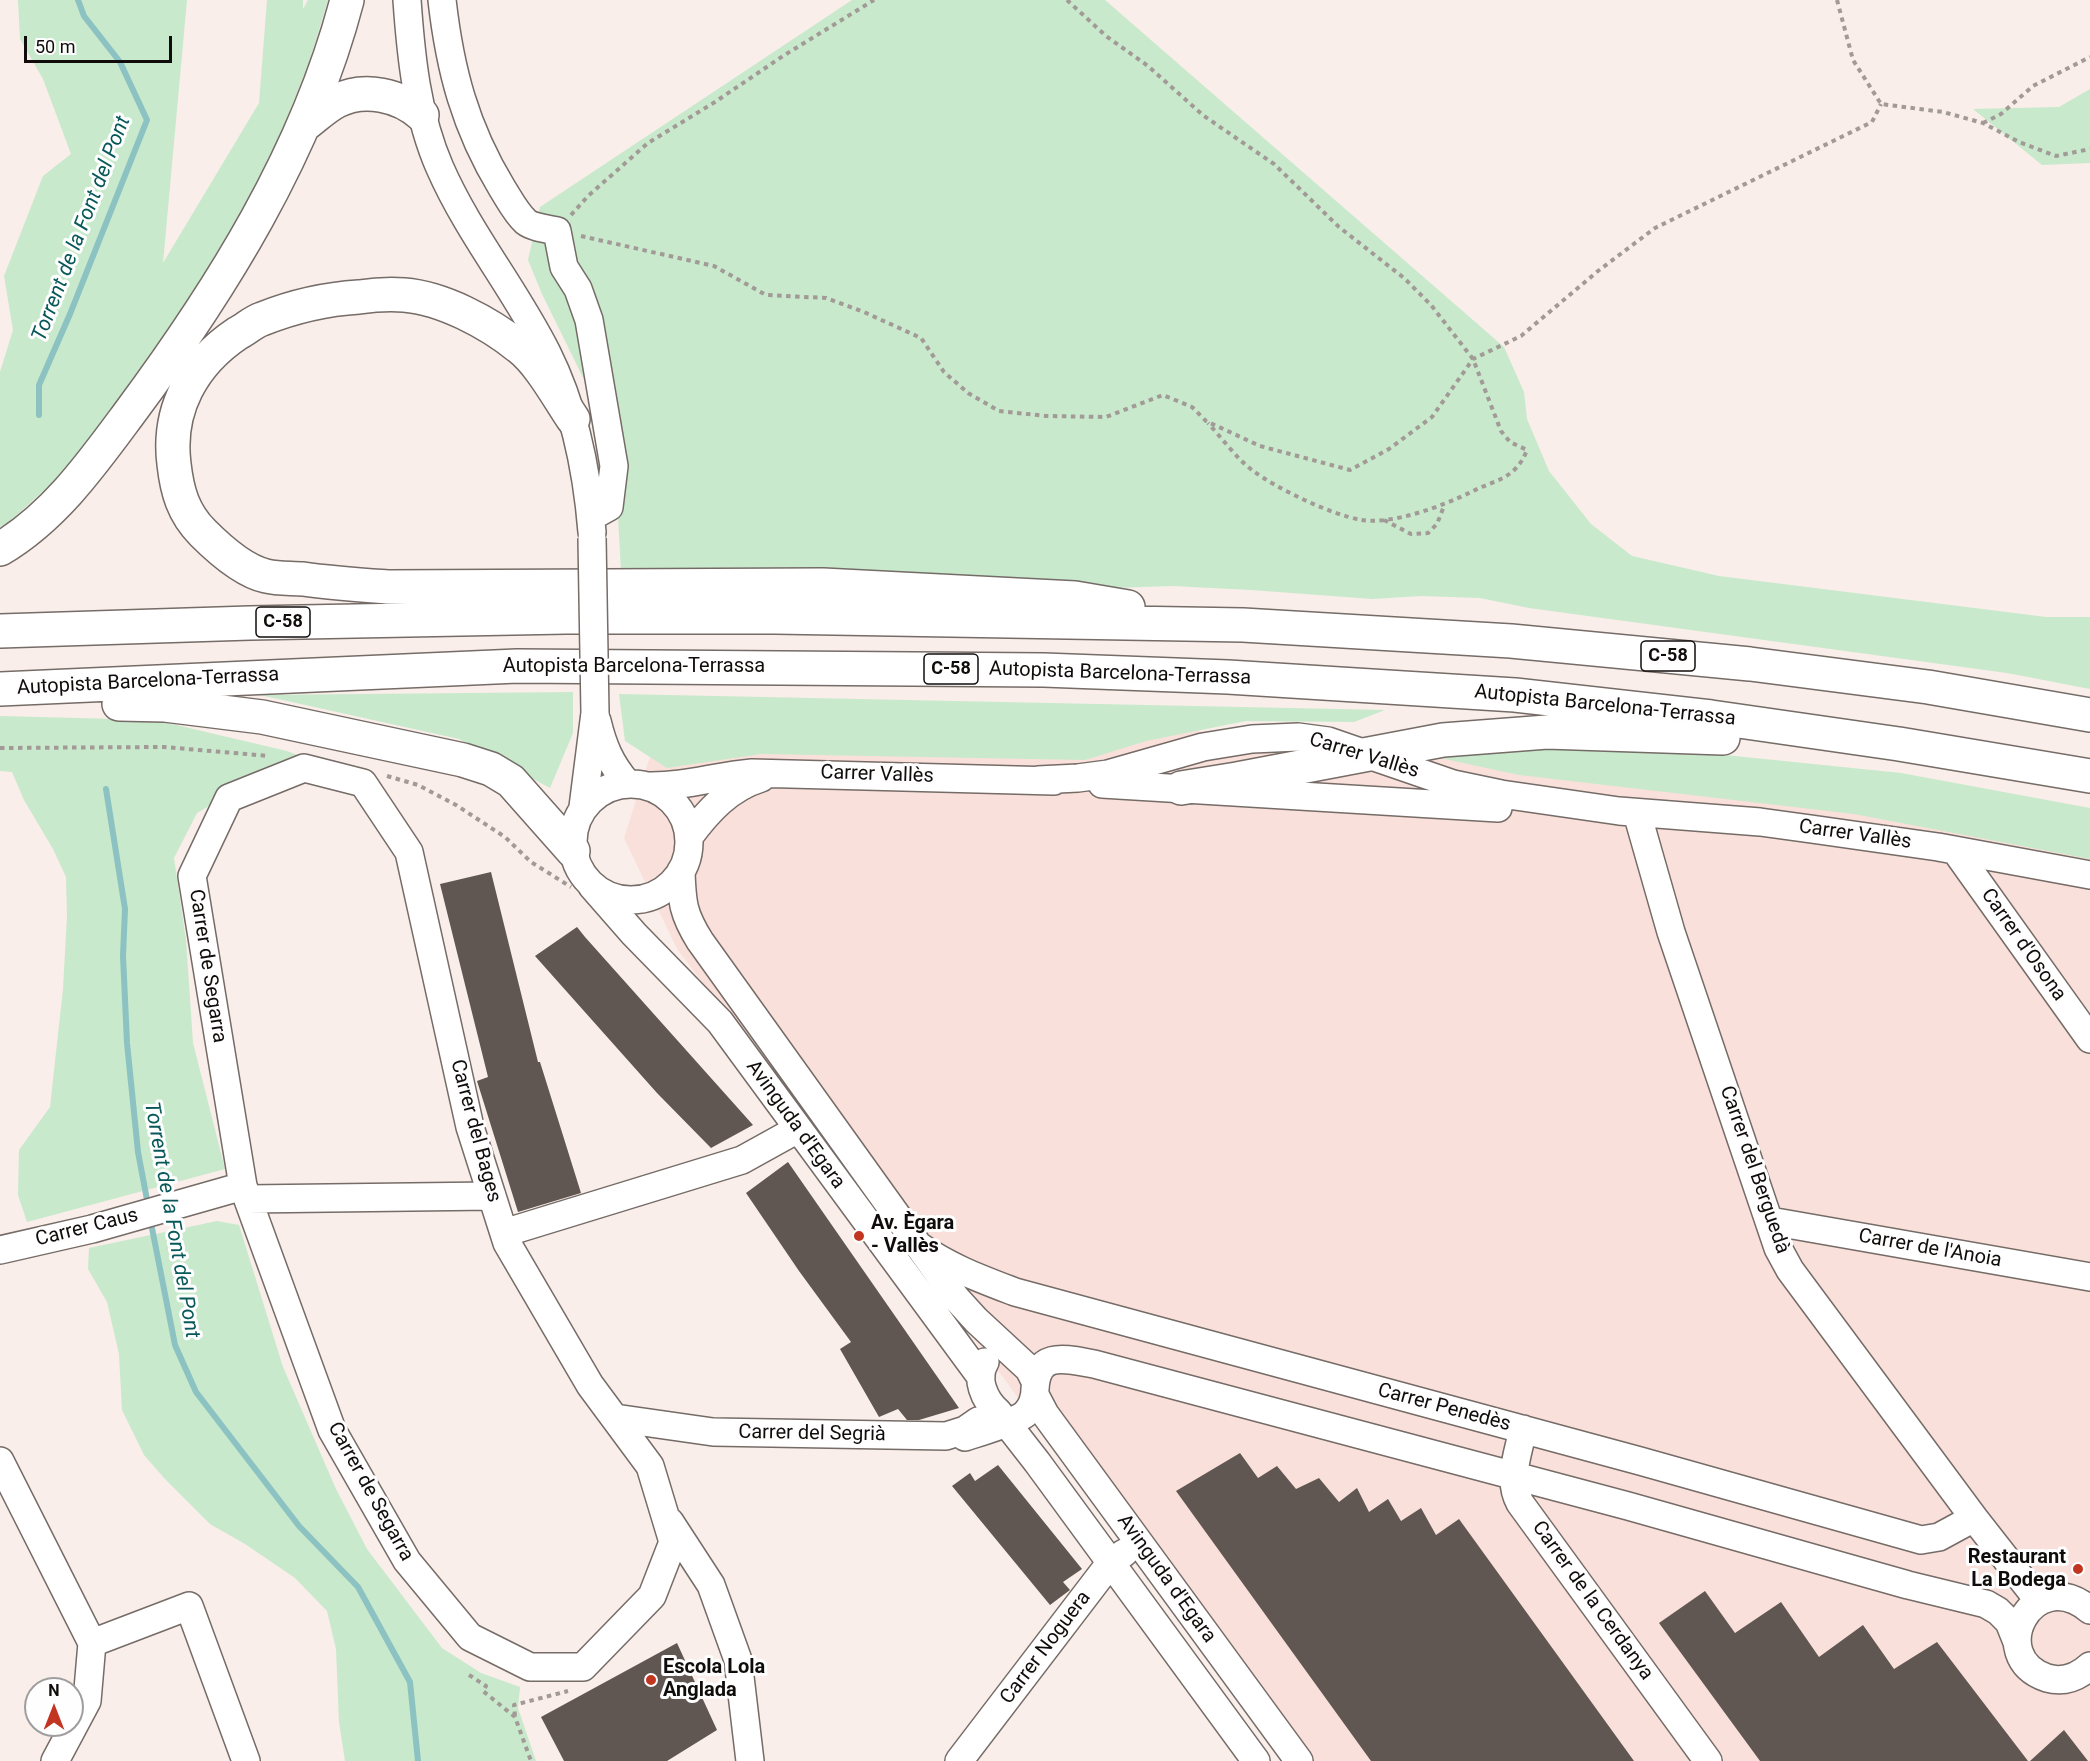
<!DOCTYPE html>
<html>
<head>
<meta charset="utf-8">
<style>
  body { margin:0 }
  #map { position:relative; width:2090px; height:1761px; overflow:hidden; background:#f9eee9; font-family:Roboto,sans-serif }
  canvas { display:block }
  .north { position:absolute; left:24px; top:1677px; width:60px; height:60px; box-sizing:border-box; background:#fefefe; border:2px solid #9f9d9d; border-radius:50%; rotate:0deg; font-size:16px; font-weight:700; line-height:24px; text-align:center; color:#100c0b }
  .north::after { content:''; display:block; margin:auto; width:21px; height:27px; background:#c23621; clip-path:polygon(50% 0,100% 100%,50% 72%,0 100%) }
  .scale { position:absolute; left:24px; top:36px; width:148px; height:27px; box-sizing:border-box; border:3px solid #100c0b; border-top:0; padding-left:8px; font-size:18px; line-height:21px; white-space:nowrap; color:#100c0b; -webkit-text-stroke:4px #fefefe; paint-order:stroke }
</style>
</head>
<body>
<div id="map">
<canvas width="2090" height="1761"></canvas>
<div class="north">N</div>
<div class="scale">50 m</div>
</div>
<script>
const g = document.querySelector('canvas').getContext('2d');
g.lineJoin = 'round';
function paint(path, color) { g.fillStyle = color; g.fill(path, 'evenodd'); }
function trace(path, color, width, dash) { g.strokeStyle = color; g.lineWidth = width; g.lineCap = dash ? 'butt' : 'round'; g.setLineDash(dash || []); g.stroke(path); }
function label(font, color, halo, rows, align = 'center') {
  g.font = font + ' Roboto,sans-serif'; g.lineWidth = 6; g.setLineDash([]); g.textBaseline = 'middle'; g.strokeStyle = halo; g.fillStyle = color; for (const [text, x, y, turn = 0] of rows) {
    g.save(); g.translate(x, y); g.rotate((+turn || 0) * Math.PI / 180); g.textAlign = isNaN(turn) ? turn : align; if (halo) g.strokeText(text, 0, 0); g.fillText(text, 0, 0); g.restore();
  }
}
const industrial = new Path2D(`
  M1128 727 1653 759 2090 824V1761H1281L1005 1380 677 949 624 838 652 750Z`);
const green = new Path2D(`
  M18 0H187L163 263 259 103 267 0H303V9L308 0H328L309 63 265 172 207 270 153 354 71 466 8 523 0 527V372L13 330 4 276 43 176 71 154 43 79 20 39Z
  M852 0H1105L1504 347 1524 392 1527 419 1549 471 1591 524 1632 556 1719 576 2046 617H2090V689L2007 673 1529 608 1480 598 1421 596 1372 599 1251 590 1172 586 1054 590H622L617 497 595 402 542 294 528 260 540 207Z
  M2090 89V163L2042 165 1973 109 2059 107Z
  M573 692V733L550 788 459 739 260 695Z
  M619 694 1385 710 1354 722 1246 721 1146 741 1085 760 761 754 667 768 625 741Z
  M0 716 155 720 287 751 315 762 275 767 197 813 174 858 186 940 193 1043 225 1169 27 1222 18 1195 19 1150 50 1107 63 989 67 916 66 877 53 849 24 800 12 772 0 771Z
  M1559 738 1901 773 2090 808V859L1854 814 1519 775 1417 753Z
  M217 1221 239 1225 283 1367 336 1489 367 1549 442 1648 481 1673 520 1687 518 1708 536 1761H345L339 1722 336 1649 327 1611 295 1578 245 1544 210 1524 165 1479 144 1455 122 1410 119 1354 107 1302 88 1269 89 1248Z`);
const stream = new Path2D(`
  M39 415V385L70 314 147 120 120 62 84 16 78 0
  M106 789 125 909 123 956 127 1043 138 1152 148 1205
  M150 1218 175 1345 196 1392 299 1526 358 1587 410 1682 418 1761`);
const building = new Path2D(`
  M491 872 538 1062H540L581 1193 518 1212 477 1081 488 1077 440 884Z
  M577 927 585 937 753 1125 711 1148 657 1093 535 956Z
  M788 1162 959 1408 919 1420H907L898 1409 879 1417 840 1349 851 1342 799 1271 746 1193Z
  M1240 1453 1258 1478 1277 1466 1296 1489 1319 1478 1339 1502 1357 1488 1369 1512 1388 1499 1401 1521 1421 1508 1436 1535 1459 1519 1634 1761H1371L1176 1491Z
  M998 1465 1082 1569 1063 1582 1070 1590 1050 1605 952 1486 970 1473 975 1481Z
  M1705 1591 1735 1633 1781 1602 1819 1657 1863 1625 1894 1669 1937 1642 2028 1761H1760L1659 1623Z
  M677 1643 717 1730 667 1761H564L541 1717Z
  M2064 1730 2088 1761H2030Z`);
const path = new Path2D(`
  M1067 0 1106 36 1148 66 1204 116 1274 164 1339 227 1404 278 1431 305 1473 359 1501 431 1510 442 1527 450C1515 480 1496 479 1471 492 1443 506 1392 525 1361 520 1330 514 1277 489 1252 470 1237 459 1221 437 1208 423
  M1837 0 1853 60 1881 104 1943 112 1983 123 2019 142 2056 156 2090 149
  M1983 123 2001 114 2033 86 2090 57
  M571 215 588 196 648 143 715 102 783 56 874 0
  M581 236 714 266 766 295 826 298 864 312 921 338 944 372 968 393 999 411 1046 416 1106 417 1163 395 1192 407 1206 421 1260 446 1350 470 1389 449 1432 417 1473 359 1521 336 1598 271 1655 228 1872 122 1881 104
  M1384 520 1411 534 1428 533 1437 524 1444 506
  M0 748 164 747 269 756
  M387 776 418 785 456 805 505 837 531 862 571 887
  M469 1675 486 1686 483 1691 515 1717 531 1761
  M515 1716 514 1705 568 1691`);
const minor = new Path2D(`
  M407 0C411 57 417 116 440 168 469 234 515 289 547 353 575 409 587 470 592 532
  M442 0C450 70 465 127 502 188 509 199 516 213 526 222 532 227 548 229 557 231L564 267 578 289 589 320 614 466 609 507 591 517
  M597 721C603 746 610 763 627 783
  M304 768 363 783 409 852 470 1127 507 1243 590 1385 650 1466 673 1542 652 1596 583 1667H530L470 1637 407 1561 332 1430 243 1186 192 876 229 798Z
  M1038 780 1078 778 1108 774 1203 747 1252 739 1298 737 1328 741 1453 784 1501 794 1619 811 1760 822 1811 829 1938 847 2090 875
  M573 842a58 58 0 1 1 116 0a58 58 0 1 1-116 0Z
  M1102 784 1498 808
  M647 786C685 787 715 776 752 773L1054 781
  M583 807 595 713
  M1637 813 1671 932 1778 1248 1790 1270 1974 1518 2039 1601
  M689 837C708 811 729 788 761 778
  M1955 850 2090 1039
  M681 871C682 903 683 914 700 941L956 1298 976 1320 1029 1369 1035 1381
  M592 886 634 934 720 1022 981 1377
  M248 1199 492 1196
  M1770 1221 2090 1277
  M504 1233 742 1160 798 1129
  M919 1246C948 1267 981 1279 1015 1292L1640 1461 1921 1540 1939 1537 1974 1518
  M0 1250 92 1229 243 1186
  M985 1362C975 1378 984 1400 998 1412L1037 1462 1256 1761
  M1035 1395 1045 1414 1299 1761
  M615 1418 713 1432 946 1436 965 1430 978 1421
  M1523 1429C1518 1455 1507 1479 1520 1503L1708 1761
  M965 1437C977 1433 1017 1421 1025 1414 1032 1407 1035 1398 1035 1389 1037 1350 1066 1359 1094 1364L1628 1506 1908 1585 1986 1604 1998 1611 2009 1622 2017 1642
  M0 1461 92 1643 87 1701 55 1761
  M670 1522 711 1585 738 1660 750 1761
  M2090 1610C2032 1562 1984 1657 2047 1678 2064 1683 2078 1677 2090 1666
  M92 1643 189 1606 246 1761
  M959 1761 1111 1562 1124 1553`);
const highway = new Path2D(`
  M303 126C314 118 325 107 337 101 364 87 400 95 422 115
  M573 419C558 397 540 363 519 347 489 323 443 298 404 295 389 294 373 295 359 297 326 299 292 307 262 319 253 322 246 329 238 333 193 363 167 409 174 464 177 491 183 513 203 533 219 549 244 571 266 576 278 579 291 578 303 579 331 583 360 585 388 587L823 585 1075 598 1128 607
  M0 549C54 517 91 465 128 415 221 290 307 153 347 0
  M0 631 250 623 566 617H775L1243 625 1511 641 1750 664 1928 687 2090 715
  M0 689 517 666 1044 670 1228 677 1515 695 1711 717 1899 744 2090 776
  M119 704 165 705 262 717 463 760 491 769 511 781 573 851
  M1181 788 1237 779 1443 740 1547 732 1723 738`);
const minorBridge = new Path2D(`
  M592 538 595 713`);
const markers = [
  [859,1236,6,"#c23621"],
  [2078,1569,6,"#c23621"],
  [651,1680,6,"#c23621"]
];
const shields = [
  [283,622,54],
  [1668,656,54],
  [951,669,54]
];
const shieldNames = [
  ["C-58",283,622],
  ["C-58",1668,656],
  ["C-58",951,669]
];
const streetNames = [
  ["Autopista Barcelona-Terrassa",634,667],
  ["Autopista Barcelona-Terrassa",1120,674,2],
  ["Autopista Barcelona-Terrassa",148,682,-3],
  ["Autopista Barcelona-Terrassa",1605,706,6],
  ["Carrer Vallès",1364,756,17],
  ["Carrer Vallès",877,775,2],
  ["Carrer Vallès",1855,835,8],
  ["Carrer d'Osona",2023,945,55],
  ["Carrer de Segarra",207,966,81],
  ["Avinguda d'Egara",795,1125,54],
  ["Carrer del Bages",475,1131,75],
  ["Carrer del Berguedà",1754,1170,71],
  ["Carrer Caus",87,1228,-14],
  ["Carrer de l'Anoia",1930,1249,10],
  ["Carrer Penedès",1444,1408,15],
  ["Carrer del Segrià",812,1434,1],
  ["Carrer de Segarra",370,1492,61],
  ["Avinguda d'Egara",1166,1579,54],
  ["Carrer de la Cerdanya",1592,1601,54],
  ["Carrer Noguera",1046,1648,-53]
];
const poiNames = [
  ["Av. Ègara",871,1224],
  ["- Vallès",871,1247],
  ["Restaurant",2066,1558,"right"],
  ["La Bodega",2066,1581,"right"],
  ["Escola Lola",663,1668],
  ["Anglada",663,1691]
];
const waterNames = [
  ["Torrent de la Font del Pont",82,229,-69],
  ["Torrent de la Font del Pont",171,1220,80]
];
paint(industrial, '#fae0da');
paint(green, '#c8e9cc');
trace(stream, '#8cc2c2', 6);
paint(building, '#605753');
trace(minor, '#756b67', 30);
trace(highway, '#756b67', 36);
trace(path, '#a29a96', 4, [4.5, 4.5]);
trace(minor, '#fff', 27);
trace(highway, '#fff', 33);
trace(minorBridge, '#756b67', 30, []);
trace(minorBridge, '#fff', 27);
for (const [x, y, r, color] of markers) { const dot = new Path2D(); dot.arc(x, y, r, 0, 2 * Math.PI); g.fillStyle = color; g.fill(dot); trace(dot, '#fefefe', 2); }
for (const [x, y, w] of shields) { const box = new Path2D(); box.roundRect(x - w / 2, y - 15, w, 30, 4.5); g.fillStyle = '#fefefe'; g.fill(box); trace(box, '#100c0b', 1.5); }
label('bold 18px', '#100c0b', null, shieldNames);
label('20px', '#100c0b', '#fefefe', streetNames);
label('bold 20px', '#100c0b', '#fefefe', poiNames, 'left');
label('italic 21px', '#085859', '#fefefe', waterNames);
</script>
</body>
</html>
